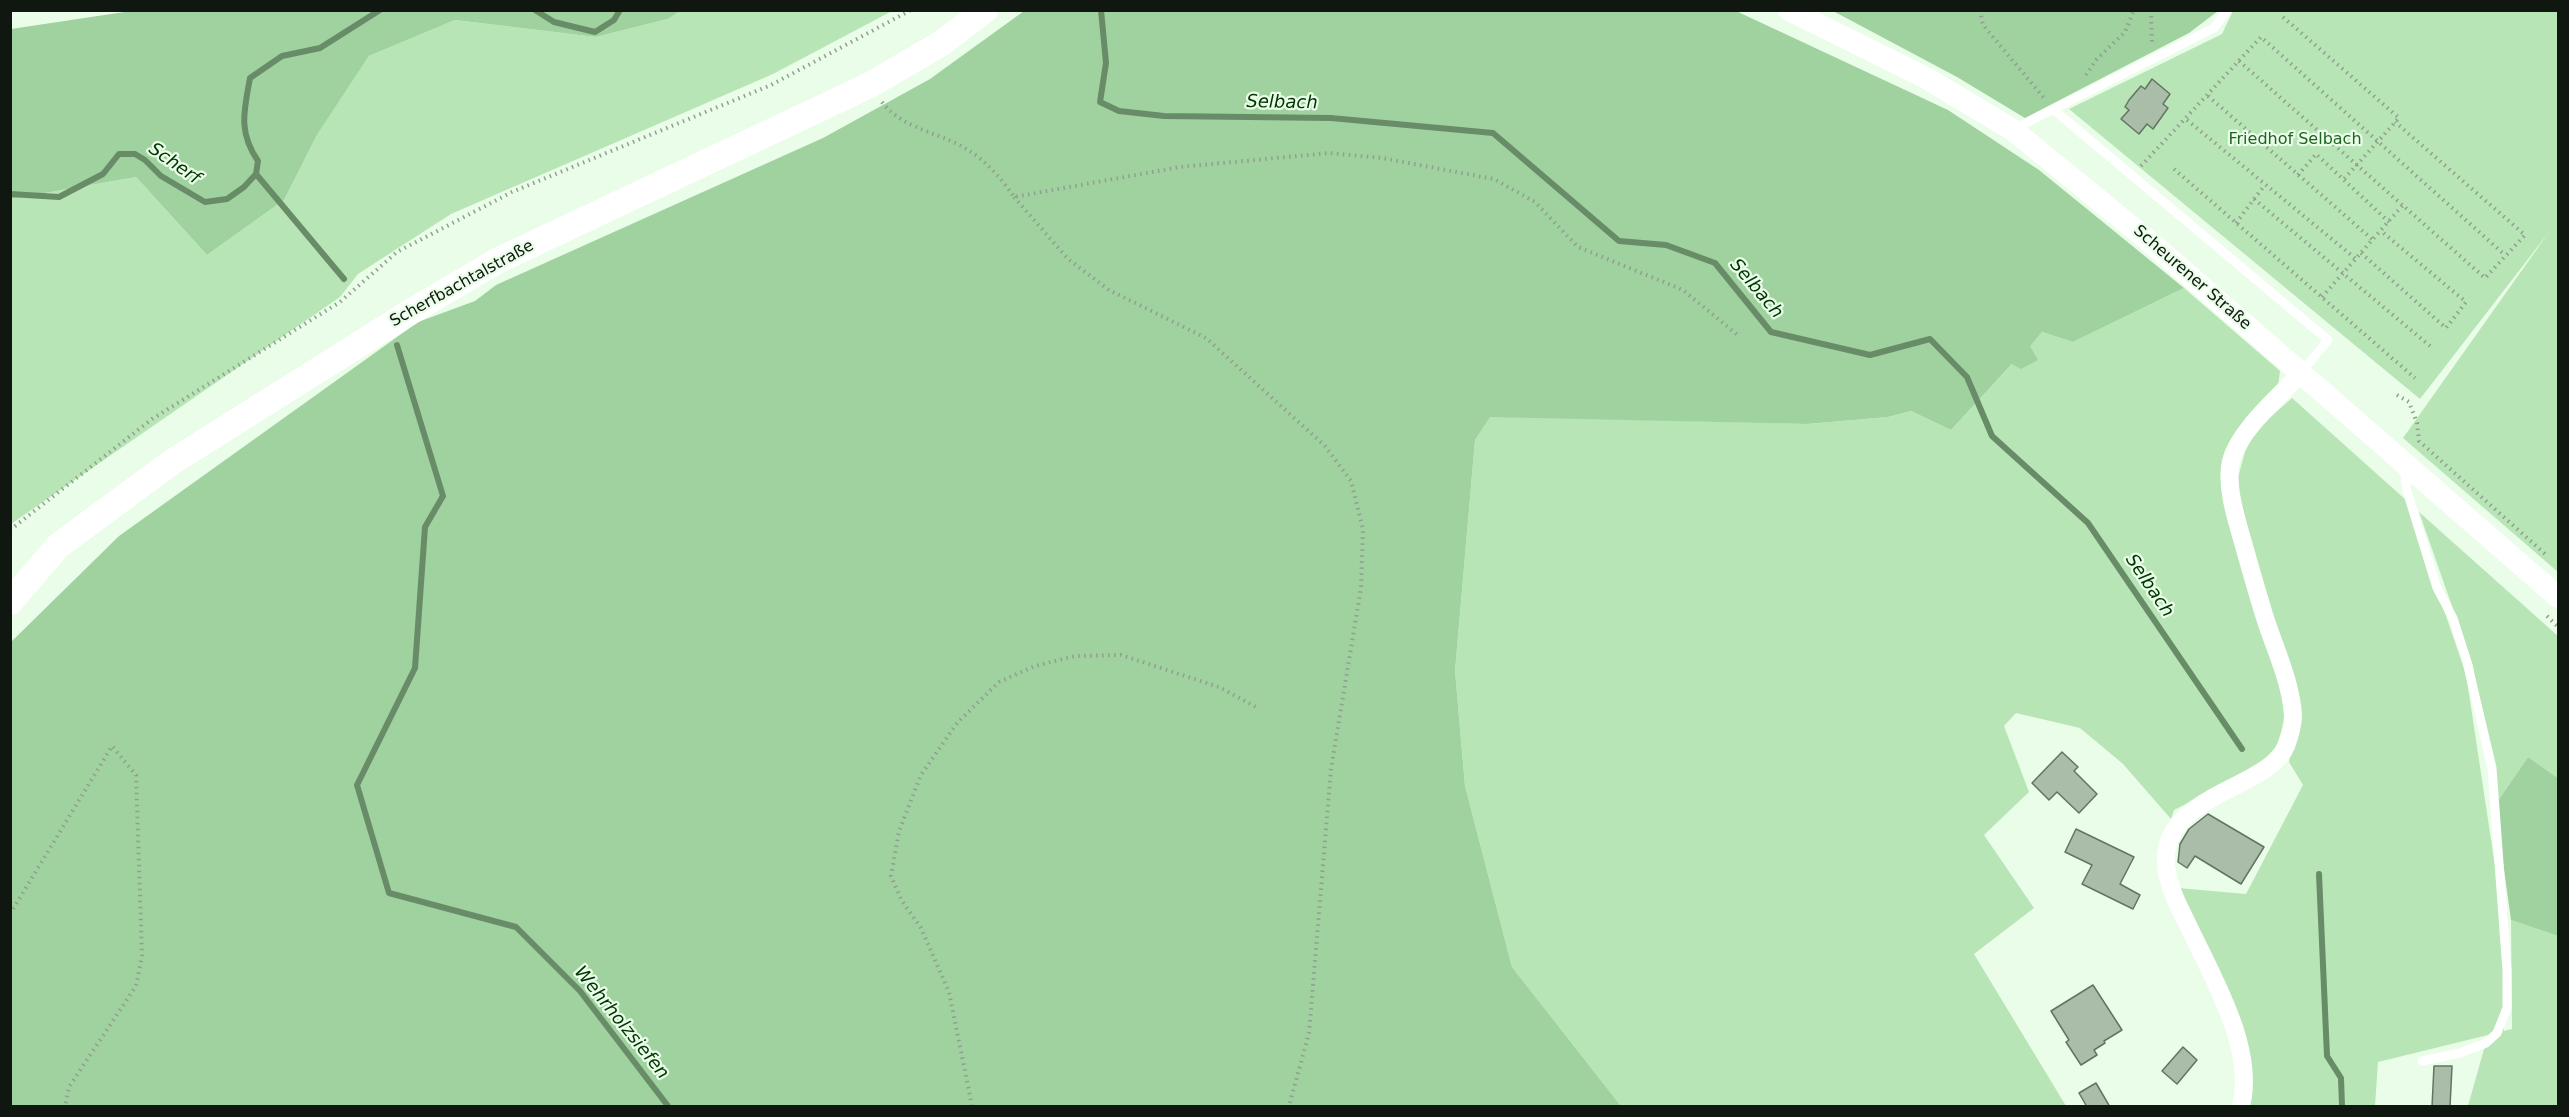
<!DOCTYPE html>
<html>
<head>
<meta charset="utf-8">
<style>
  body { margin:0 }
  #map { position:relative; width:2569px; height:1117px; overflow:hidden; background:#e9fde8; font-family:"DejaVu Sans",sans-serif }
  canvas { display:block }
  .frame { position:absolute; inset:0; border:12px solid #101710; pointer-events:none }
</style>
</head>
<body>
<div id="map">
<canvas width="2569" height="1117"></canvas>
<div class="frame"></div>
</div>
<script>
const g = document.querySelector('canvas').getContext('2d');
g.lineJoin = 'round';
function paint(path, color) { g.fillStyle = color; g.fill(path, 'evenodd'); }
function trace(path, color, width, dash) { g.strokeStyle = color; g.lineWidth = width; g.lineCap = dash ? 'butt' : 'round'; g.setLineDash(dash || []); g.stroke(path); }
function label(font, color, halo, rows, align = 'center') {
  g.font = font + ' "DejaVu Sans",sans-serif'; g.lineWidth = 4.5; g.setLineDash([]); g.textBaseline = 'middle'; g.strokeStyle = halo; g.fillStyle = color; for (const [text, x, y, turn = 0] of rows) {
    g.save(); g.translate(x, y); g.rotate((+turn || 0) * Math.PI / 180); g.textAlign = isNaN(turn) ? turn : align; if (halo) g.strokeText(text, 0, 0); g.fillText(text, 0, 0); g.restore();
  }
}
const green = new Path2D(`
  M680 11H892L773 74 451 214 358 274 340 297 11 524V199L136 177 207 255 284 200 317 135 369 56 455 20 596 37 668 19Z
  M2233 11H2558V572L2403 438 2549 232 2420 399 2069 109 2222 34Z
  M2184 288 2280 371 2278 386 2226 469 2283 699 2286 732 2268 762 2174 810 2171 819 2123 764 2080 728 2016 713 2004 726 2029 792 1984 835 2034 908 1974 954 2066 1106H1621L1512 967 1465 786 1455 671 1475 440 1490 416 1807 424 1888 417 1911 411 1951 430 2042 332 2073 342Z
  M2292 398 2406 500 2466 674 2503 919 2504 1031 2512 1029 2511 920 2558 936V1106H2468L2488 1035 2378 1062 2375 1106H2245L2249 1070 2178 888 2246 894 2303 785 2289 762 2299 713 2242 518 2237 481 2245 452 2255 431Z
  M2419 512 2558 636V778L2528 757 2495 805 2473 666Z`);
const forest = new Path2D(`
  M131 11V10L680 11 668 19 596 37 455 20 369 56 317 135 284 200 207 255 136 177 11 199V29Z
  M1024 11H1736L1948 110 2039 170 2184 288 2073 342 2042 332 2030 346 2038 360 2021 369 2012 364 1951 430 1911 411 1888 417 1807 424 1490 417 1475 440 1455 671 1465 786 1512 967 1621 1106H11V642L119 536 418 322 475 301 496 285 823 138 930 79Z
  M1833 11H2218L2189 33 2025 118 1957 77Z
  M2528 757 2558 778V936L2511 920 2495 805Z`);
const stream = new Path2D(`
  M535 10 554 22 595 32 614 20 620 10
  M1101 10 1106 63 1100 102 1119 111 1164 116 1331 118 1493 133 1619 241 1666 245 1715 263 1771 332 1870 355 1930 339 1967 377 1992 436 2088 523 2242 749
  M256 174 344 279
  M10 194 59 197 103 174 119 154H135L145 160 161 176 205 202 227 199 244 187 256 174 258 161C238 132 244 111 250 78L282 56 320 48 380 10
  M397 345 443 496 425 527 415 668 357 785 389 893 516 927 580 991 668 1106
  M2319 874 2327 1056 2341 1078 2342 1106`);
const building = new Path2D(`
  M2152 79 2170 94 2163 104 2168 108 2153 129 2147 124 2139 134 2121 119 2129 110 2125 107 2129 100 2141 86 2145 89Z
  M2062 752 2078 767 2074 771 2097 794 2079 813 2057 792 2049 800 2032 783Z
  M2208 814 2264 847 2241 884 2195 856 2187 868 2178 862 2180 844 2189 829Z
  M2076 829 2134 857 2120 884 2140 895 2133 909 2082 884 2092 865 2065 852Z
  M2093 985 2122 1030 2104 1041 2105 1043 2094 1050 2097 1055 2081 1065 2066 1042 2069 1040 2051 1011Z
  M2183 1047 2197 1060 2177 1084 2162 1071Z
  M2434 1066H2452L2450 1107H2432Z
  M2096 1083 2110 1107H2087L2079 1093Z`);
const path = new Path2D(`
  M1980 10 1983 25 2044 98
  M2151 10 2152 43
  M2283 17 2399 118 2344 179
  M2239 61 2485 278 2525 235 2395 122
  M2086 75 2096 60 2125 32 2134 10
  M2208 96 2373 240
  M882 102C902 129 942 133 968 150 986 161 1003 180 1014 197L1180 167 1329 153 1382 158 1494 179 1535 202 1578 247 1683 290 1740 337
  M2187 120 2356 259
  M2141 166 2261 37 2505 255
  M2174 169 2415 378
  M2298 175 2316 154 2389 222
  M1014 197 1068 259 1109 290 1206 338 1325 446 1351 481 1363 529 1361 588 1331 769 1309 1033 1289 1106
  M2254 199 2265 185
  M2236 223 2254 199 2430 346
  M2361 253 2446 328 2466 302 2381 231
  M2322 297 2403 205
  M2397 395 2409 402 2417 423 2419 441 2545 554
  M10 530 152 419 340 302 397 252 512 192 771 85 911 10
  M2547 616 2558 627
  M10 914 112 746 136 775 142 956 136 986 69 1087 65 1106
  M972 1106 949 992 921 928 902 901 891 876 899 831 921 775 957 723 999 682 1035 666 1075 656 1121 655 1219 687 1258 708`);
const service = new Path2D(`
  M2054 110 2328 340 2301 373
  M2014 129 2214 28 2227 10
  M2404 467 2407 491 2437 588 2453 618 2467 662 2492 768 2507 971V1008L2497 1033 2486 1043 2460 1053 2422 1061`);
const minor = new Path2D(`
  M2241 1106C2256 1048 2211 975 2187 923 2178 905 2167 884 2166 863 2162 794 2269 789 2286 746 2289 738 2293 724 2293 715 2291 684 2277 653 2267 624 2257 593 2249 563 2240 532 2234 511 2226 483 2231 461 2239 430 2280 396 2301 373`);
const tertiary = new Path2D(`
  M1789 10 1926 78 2013 130 2155 246 2558 597`);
const secondary = new Path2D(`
  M10 602 58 546 172 462 412 311 497 261 870 85 942 43 985 10`);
const parkNames = [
  ["Friedhof Selbach",2295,140]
];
const streetNames = [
  ["Scheurener Straße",2192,278,41],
  ["Scherfbachtalstraße",462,284,-29]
];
const waterNames = [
  ["Selbach",1282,103,1],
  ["Scherf",174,164,35],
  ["Selbach",1756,289,50],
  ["Selbach",2149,586,56],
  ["Wehrholzsiefen",621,1023,51]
];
paint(green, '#b8e5b6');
paint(forest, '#a0d29f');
trace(stream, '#688c67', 6);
paint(building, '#aabda9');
trace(building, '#627462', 1.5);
trace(path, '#919f90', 4, [1.5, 4.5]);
trace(service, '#fff', 9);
trace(minor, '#fff', 18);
trace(tertiary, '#fff', 22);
trace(secondary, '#fff', 26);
label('16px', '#206424', '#e9fde8', parkNames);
label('16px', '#101710', '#e9fde8', streetNames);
label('italic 18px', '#003403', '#e9fde8', waterNames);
</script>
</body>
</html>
